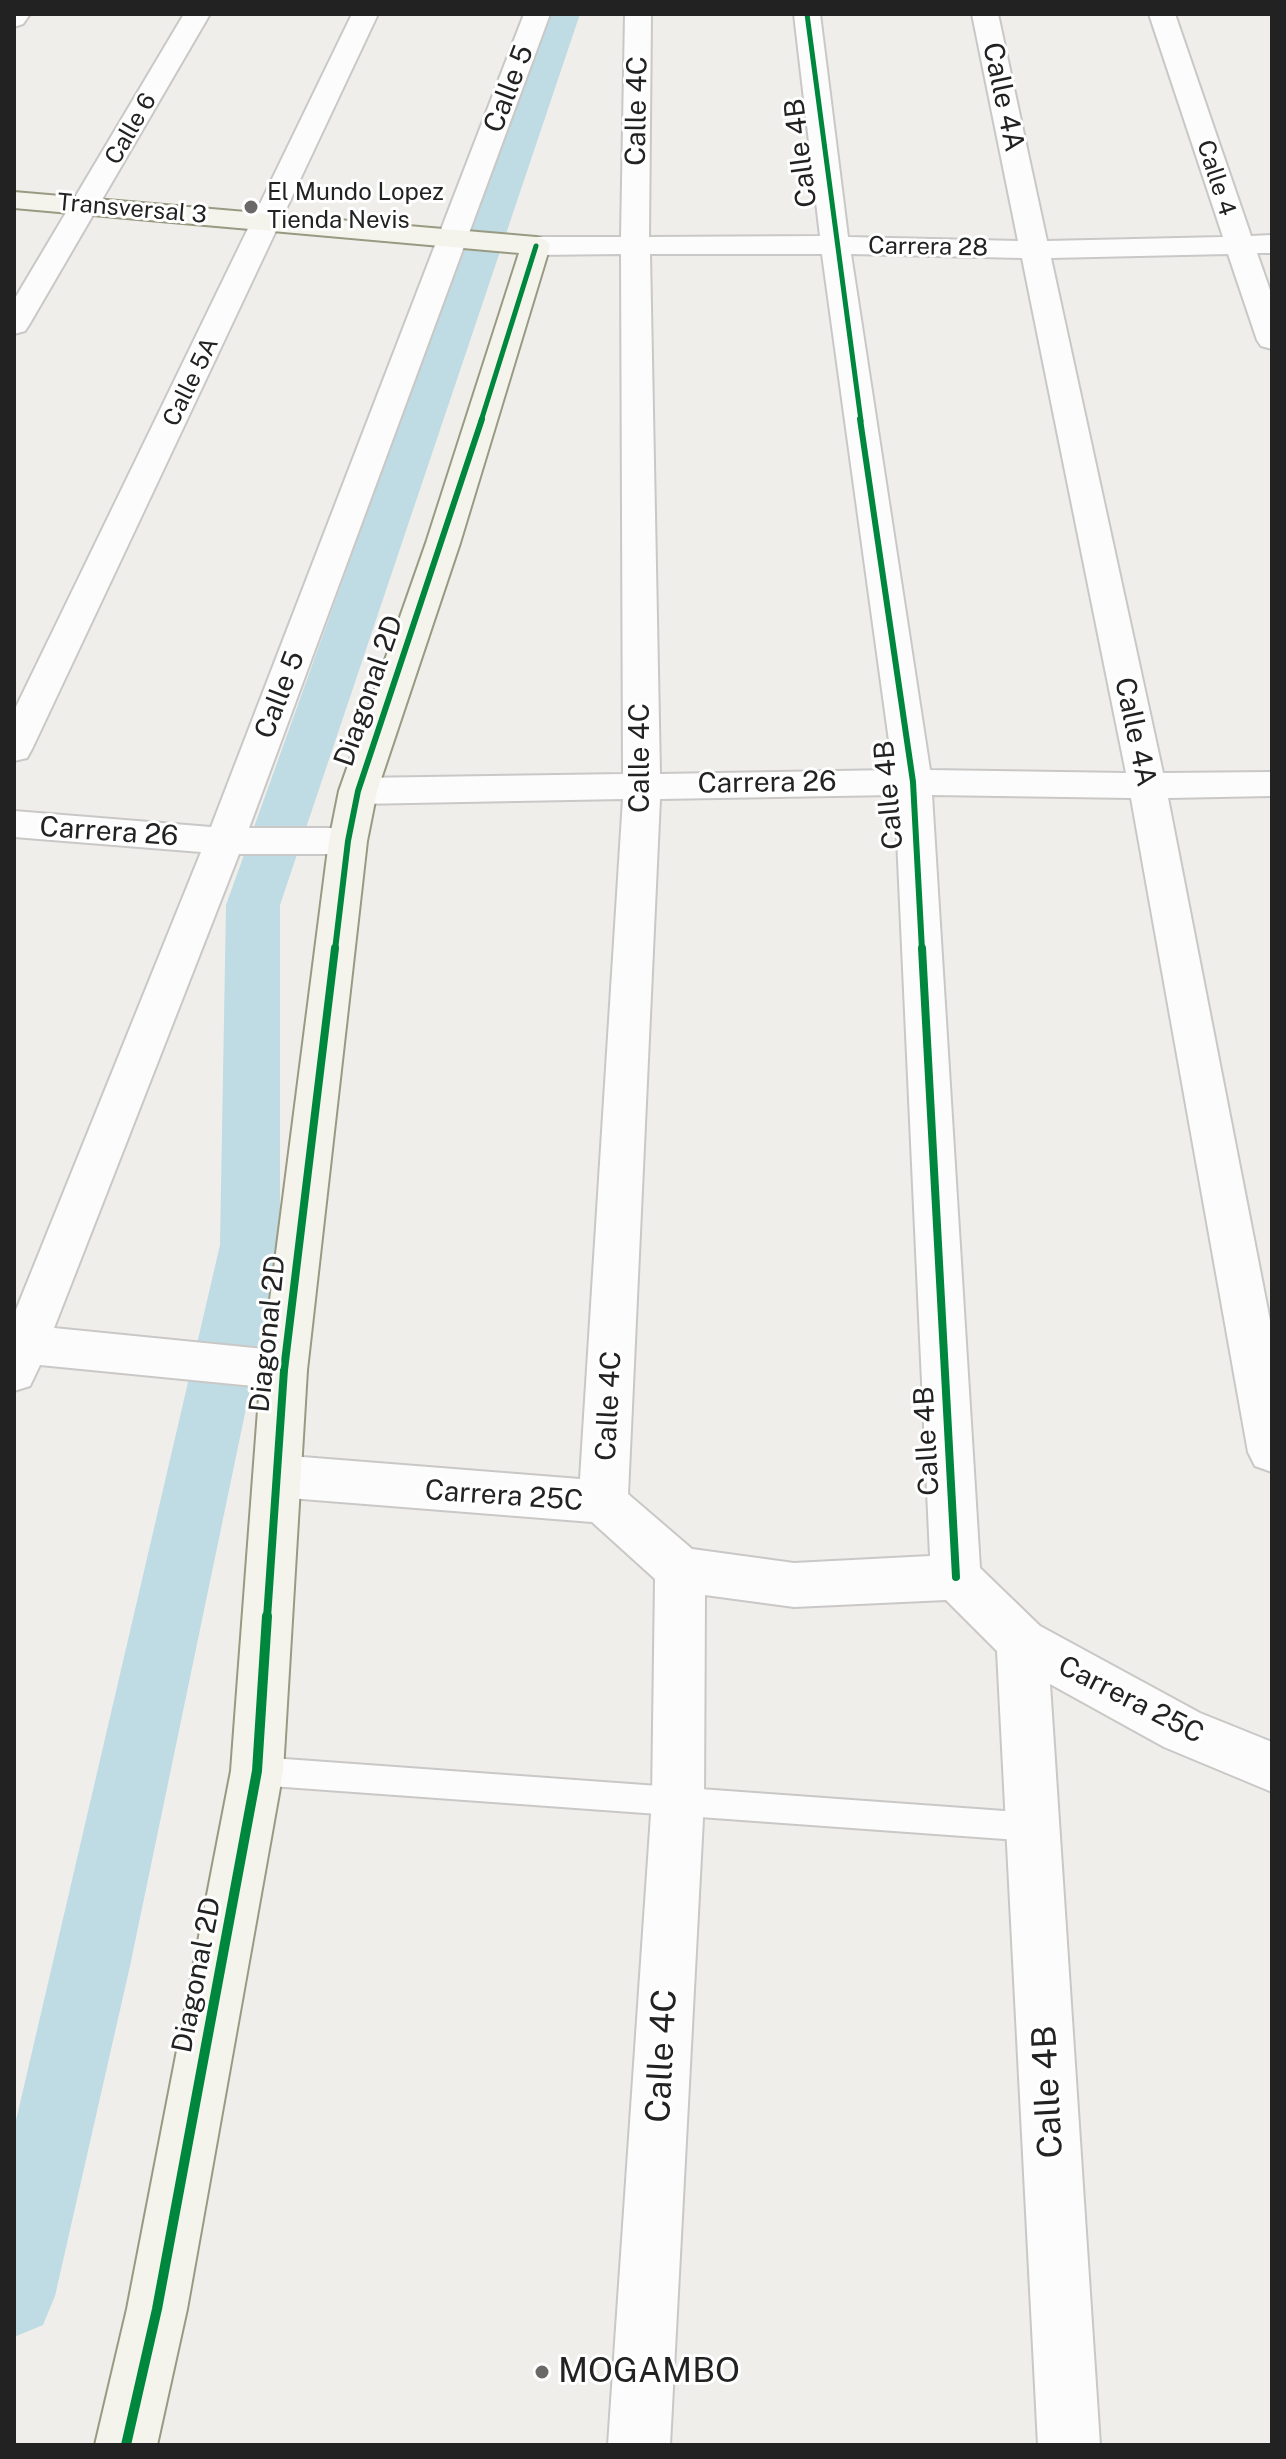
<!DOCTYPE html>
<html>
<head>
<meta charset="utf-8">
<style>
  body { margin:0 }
  #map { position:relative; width:1286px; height:2459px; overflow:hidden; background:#f0eeeb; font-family:"Public Sans",sans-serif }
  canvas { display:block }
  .frame { position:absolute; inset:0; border:16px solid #222; pointer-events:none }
</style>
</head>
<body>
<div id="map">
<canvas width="1286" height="2459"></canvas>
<div class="frame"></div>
</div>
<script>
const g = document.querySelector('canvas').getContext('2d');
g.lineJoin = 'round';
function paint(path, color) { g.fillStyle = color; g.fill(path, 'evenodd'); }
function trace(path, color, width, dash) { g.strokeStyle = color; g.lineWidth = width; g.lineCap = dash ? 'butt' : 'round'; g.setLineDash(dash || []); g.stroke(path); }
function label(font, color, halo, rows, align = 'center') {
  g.font = font + ' "Public Sans",sans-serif'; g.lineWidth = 6; g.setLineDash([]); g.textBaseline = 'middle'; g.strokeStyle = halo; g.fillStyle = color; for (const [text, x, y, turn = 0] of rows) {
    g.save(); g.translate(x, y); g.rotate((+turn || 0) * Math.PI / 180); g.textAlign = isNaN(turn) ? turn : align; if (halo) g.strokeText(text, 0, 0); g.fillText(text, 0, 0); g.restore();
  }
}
const canal = new Path2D(`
  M546 14H580L280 905V1245L130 1966 55 2296 43 2325 14 2337V2129L220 1245 226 905Z`);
const lane = new Path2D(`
  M257 1757 1032 1813 1042 1817 1047 1827 1042 1837 1032 1841 257 1785 247 1781 243 1771 247 1761Z`);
const street = new Path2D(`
  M14 14H30L23 24 14 27Z
  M184 14H210L29 325 25 331 14 334V300Z
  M352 14H378L32 749 27 758 14 761V711Z
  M524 14H550L249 828H348L361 832 367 841 361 850 348 854H239L54 1328 284 1351 300 1356 307 1370 300 1384 284 1389 40 1365 30 1386 14 1391V1315L201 852 14 837V811L211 827Z
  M625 14H651L649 237 820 236 794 14H820L848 237 1018 241 972 14H998L1047 241 1223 237 1149 14H1175L1251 236 1272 235V253H1257L1272 296V349L1261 346 1257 340 1228 254 1051 258 1163 773 1272 772V796L1168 798 1272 1331V1472L1255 1466 1248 1452 1131 798 932 795 980 1568 1040 1626 1200 1713 1272 1742V1792L1164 1747 1050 1684 1100 2445H1038L997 1651 946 1600 794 1607 705 1595 704 1800 670 2445H608L652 1800 655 1579 592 1522 277 1497 260 1491 253 1476 260 1461 277 1455 580 1479 623 799 358 804 345 800 339 791 345 782 358 778 623 774 621 254 536 255 526 252 522 246 526 240 536 237H621ZM650 254H822L893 770 660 774ZM851 254 1022 258 1126 773 930 770ZM895 795 930 1556 794 1563 692 1549 628 1494 660 799Z`);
const secondary = new Path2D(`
  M14 192 536 237 546 240 550 246 460 543 377 791 367 841 307 1370 283 1771 187 2309 157 2445H95L127 2309 231 1771 261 1370 329 841 339 791 426 543 519 253 14 208Z`);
const cyclewayFar3 = new Path2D(`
  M807 14 861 421
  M481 421 536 246`);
const cyclewayFar2 = new Path2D(`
  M860 419 913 782 922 950
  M335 950 348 841 358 791 482 419`);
const cyclewayFar1 = new Path2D(`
  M922 948 956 1577
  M267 1618 284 1370 335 948`);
const cycleway = new Path2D(`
  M126 2445 157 2309 257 1771 267 1616`);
const markers = [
  [251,207,8,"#6a6968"],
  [542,2372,8,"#6a6968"]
];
const farStreetnames = [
  ["Calle 6",131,129,-60],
  ["Calle 4",1216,178,72],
  ["Transversal 3",132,209,5],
  ["Carrera 28",928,247,1],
  ["Calle 5A",191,382,-64]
];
const farPoinames = [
  ["El Mundo Lopez",267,193],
  ["Tienda Nevis",267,221]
];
const streetNames = [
  ["Calle 5",509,89,-69],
  ["Calle 4A",1003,97,78],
  ["Calle 4C",637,111,-89],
  ["Calle 4B",801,153,-97],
  ["Diagonal 2D",369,691,-71],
  ["Calle 5",280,695,-69],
  ["Calle 4A",1135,732,78],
  ["Calle 4C",640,758,-90],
  ["Carrera 26",767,783,-1],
  ["Calle 4B",889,795,-95],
  ["Carrera 26",109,832,4],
  ["Diagonal 2D",268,1334,-84],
  ["Calle 4C",609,1406,-87],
  ["Calle 4B",927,1441,-93],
  ["Carrera 25C",504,1496,4],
  ["Carrera 25C",1131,1700,27],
  ["Diagonal 2D",197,1975,-79]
];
const nearStreetnames = [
  ["Calle 4C",662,2056,-87],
  ["Calle 4B",1048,2092,-93]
];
const nearPoinames = [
  ["MOGAMBO",558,2372]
];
paint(canal, '#bfdbe3');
trace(lane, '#c9c8c7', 4);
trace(street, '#c9c8c7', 4);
trace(secondary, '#999a82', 4);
paint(lane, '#fdfcfc');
paint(street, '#fdfcfc');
paint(secondary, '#f4f4ed');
trace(cyclewayFar3, '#00873e', 5);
trace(cyclewayFar2, '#00873e', 6);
trace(cyclewayFar1, '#00873e', 8);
trace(cycleway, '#00873e', 10);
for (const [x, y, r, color] of markers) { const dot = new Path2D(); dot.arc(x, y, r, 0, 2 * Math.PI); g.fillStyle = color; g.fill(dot); trace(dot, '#fff', 3); }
label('24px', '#222', '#fff', farStreetnames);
label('24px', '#222', '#fff', farPoinames, 'left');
label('28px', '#222', '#fff', streetNames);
label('34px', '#222', '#fff', nearStreetnames);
label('34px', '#222', '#fff', nearPoinames, 'left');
</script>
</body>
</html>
